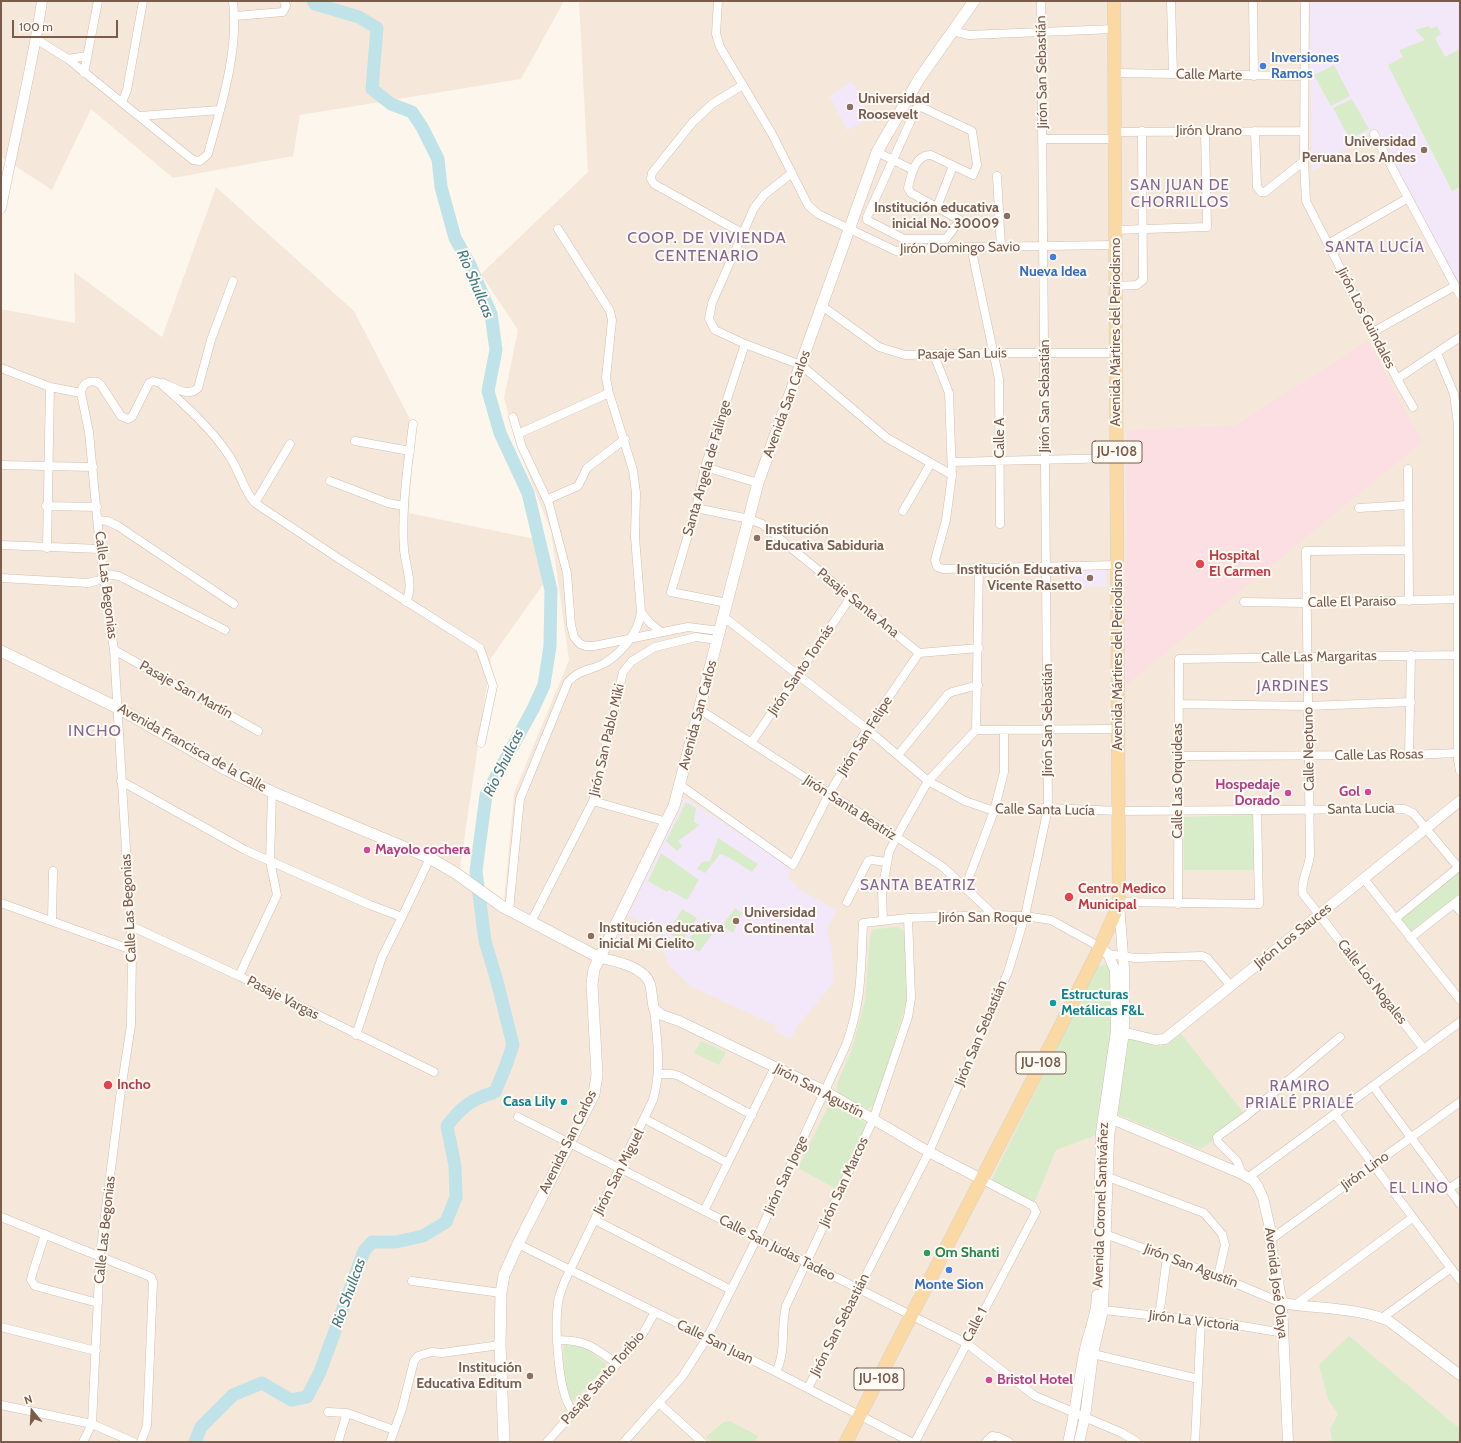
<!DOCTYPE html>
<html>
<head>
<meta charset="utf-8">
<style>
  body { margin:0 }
  #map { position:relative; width:1461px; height:1443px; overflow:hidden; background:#fdf6ec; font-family:Cabin,sans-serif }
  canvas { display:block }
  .frame { position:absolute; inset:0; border:2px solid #7a5c4d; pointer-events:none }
  .north { position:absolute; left:12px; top:1391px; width:40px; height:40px; -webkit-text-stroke:3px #fffaf3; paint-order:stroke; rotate:342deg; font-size:11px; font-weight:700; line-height:16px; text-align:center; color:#7a5c4d }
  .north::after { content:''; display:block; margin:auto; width:14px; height:18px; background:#7a5c4d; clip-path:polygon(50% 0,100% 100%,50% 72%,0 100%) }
  .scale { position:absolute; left:12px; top:20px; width:106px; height:18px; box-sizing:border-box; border:2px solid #7a5c4d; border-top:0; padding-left:5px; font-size:12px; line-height:14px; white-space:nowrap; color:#7a5c4d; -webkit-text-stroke:3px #fffaf3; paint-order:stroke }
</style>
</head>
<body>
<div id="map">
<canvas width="1461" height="1443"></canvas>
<div class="frame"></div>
<div class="north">N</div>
<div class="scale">100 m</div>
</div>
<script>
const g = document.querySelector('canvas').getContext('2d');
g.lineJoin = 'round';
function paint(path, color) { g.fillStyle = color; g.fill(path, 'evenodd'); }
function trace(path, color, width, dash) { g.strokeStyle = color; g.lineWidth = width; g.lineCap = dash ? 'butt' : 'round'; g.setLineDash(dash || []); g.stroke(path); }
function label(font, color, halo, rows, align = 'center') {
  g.font = font + ' Cabin,sans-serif'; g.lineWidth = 4; g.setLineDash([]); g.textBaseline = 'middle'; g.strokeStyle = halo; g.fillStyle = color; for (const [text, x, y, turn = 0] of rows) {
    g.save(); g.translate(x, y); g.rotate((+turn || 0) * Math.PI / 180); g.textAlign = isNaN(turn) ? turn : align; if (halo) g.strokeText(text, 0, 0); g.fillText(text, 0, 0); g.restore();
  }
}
const residential = new Path2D(`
  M1 1H564L521 79 300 115 293 156 173 178 91 109 52 190 1 157Z
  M579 1H1460V1442H1V309L75 323 74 272 162 337 216 187 354 311 413 425 409 513 535 539 544 583 491 658 460 868 504 901 514 793 569 660 551 531 518 448 504 398 518 330 481 274 588 172Z`);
const education = new Path2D(`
  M1310 1H1460V287L1376 128 1312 172Z
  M852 81 871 118 847 130 830 96Z
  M1102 567 1106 571 1107 586 1073 587 1072 568Z
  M685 798 785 863 791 868 788 874 789 880 796 884V888L837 910 827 928 831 944 834 982 799 1024 790 1039 774 1030 777 1026 690 986 668 964 658 932 628 915Z`);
const medical = new Path2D(`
  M1368 341 1422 442 1126 685 1127 430 1234 426Z`);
const green = new Path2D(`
  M1429 26 1431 29 1437 26 1441 34 1435 38 1445 57 1460 49V187L1452 191 1388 65 1403 57 1399 50 1425 40 1415 30Z
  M1334 65 1350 96 1331 106 1314 75Z
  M1352 99 1369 129 1350 139 1333 108Z
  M686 802 696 808 694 822 700 825 678 841 682 846 677 851 666 841Z
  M1253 815 1254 870H1184L1183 817Z
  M718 838 758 864 752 872 728 857 720 854 705 873 697 869 702 862 710 861Z
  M661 853 699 880 687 900 669 890 667 892 648 881Z
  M1460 869V895L1416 930 1410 932 1402 922 1403 915Z
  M735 908 742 913 733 933 722 926Z
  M682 909 697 918 682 941 668 933Z
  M702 921 716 929 699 952 686 944Z
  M898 927 904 931 907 938 906 1004 875 1105 867 1109 839 1093 837 1088 838 1081 851 1052 865 1002 870 938 872 931 876 929Z
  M1107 964 1113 969V1024L1099 1134 1056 1150 1034 1203 991 1181 1097 967Z
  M1181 1034 1246 1116 1201 1149 1117 1114 1128 1037C1155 1046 1157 1053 1181 1034Z
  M701 1041 726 1052 719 1065 694 1053Z
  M833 1105 865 1122 866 1128 836 1189 798 1168 828 1107Z
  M1349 1336 1460 1429V1442H1332L1330 1429 1338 1414 1328 1399 1319 1365Z
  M564 1344 585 1348 607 1365 570 1405 563 1375Z
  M730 1421 758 1436 754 1442H711L706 1437 724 1422Z`);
const river = new Path2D(`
  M195 1442 201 1427 233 1395 262 1383 291 1400 307 1397 320 1372 364 1251 372 1242H396L423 1236 446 1222 456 1197 455 1166 447 1126C461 1107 472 1099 495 1092L505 1068 513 1045 497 981 485 941 476 871 486 795 533 709 544 685 550 646 551 590 528 493 500 433 488 391 496 350 491 314 470 265 455 238 441 187 438 159 422 127 412 112 391 104 372 89 377 28 359 17 315 4 313 1`);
const minor = new Path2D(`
  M718 1 716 34 720 47 772 134 808 205 818 214 896 251 971 247 1115 245
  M1171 1 1173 74
  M1253 1 1254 76
  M1305 4 1304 161 1306 201 1397 379 1413 407
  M235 16 283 12 286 6 284 1
  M952 31 969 35 1114 29
  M36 39 68 59 193 160 200 161 208 154C221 106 239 52 233 1
  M68 59 87 56
  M84 73 98 1
  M1115 73 1304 76
  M122 102 127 90 143 1
  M921 107 972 131 977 165 973 175 931 155C915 154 911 176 908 188L911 193 960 220 946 239H904L867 220V217L916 109Z
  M140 116 220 110
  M1255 131 1257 187 1261 192H1265L1304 161
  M1114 132 1304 131
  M1374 134 1460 295
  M1043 139H1114
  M877 152 913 170
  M792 173 764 195 754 208 712 303 709 319 715 330 745 344 801 365 887 438 952 475
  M997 176 1001 247
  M937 207 953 166
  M558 229 610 311 612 320 606 378 609 393 633 470 636 493 635 537 641 612 650 623 661 632
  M1115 230 1207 227 1205 131
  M742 233 654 184 651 179 652 173 692 123 712 104 743 85
  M1328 244 1408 198
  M971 247 999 379 1000 524
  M1115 286 1137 285 1143 280 1142 131
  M822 306 879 347 905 355 993 353H1116
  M1373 332 1455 286
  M1437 353 1454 394 1458 425V760L1460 771
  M934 355 949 393 952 475 946 520 935 560 937 567 943 569 1117 565
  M1 368 50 387 81 393
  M1397 379 1460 337
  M163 383C174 387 188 398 198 388L211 340 233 281
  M81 393 89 432 100 549 114 650 132 950 131 1025 121 1090 100 1255 92 1424 83 1442
  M81 393C82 384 88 380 97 382L101 385 121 416 128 419 132 417 149 383 153 381 160 383C185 405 212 429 230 457 240 472 243 490 255 503L338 558 480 648 493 686 481 743
  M513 417 522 447 549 504 567 573 571 625 574 637 580 644 586 646H594L688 627 720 631
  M518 434 609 393
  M355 441 410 451
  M952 462 1117 458
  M1 465 93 467
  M705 467 758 483
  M1408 469 1409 601
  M330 481 388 503 404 506
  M548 499 578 486 587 468 625 439
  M255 503 290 444
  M46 506 97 507
  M696 508 749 519 762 524 919 653 979 648
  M1359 508 1408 505
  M903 511 931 463
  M98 520 107 521 118 526 234 604
  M1 545 100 549
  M47 548 50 387
  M1408 550 1306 551 1310 855C1309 868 1300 882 1303 894L1424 1049
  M1 578 88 583 100 580 105 574 119 576 225 630
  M406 602C414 585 406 568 404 550 401 508 408 465 413 424
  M1244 602 1307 603 1460 599
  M727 603 671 592 696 508 705 467 745 344
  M724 617 867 729 928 781 965 801 994 811 1048 808 1119 811 1404 809 1413 813 1458 867
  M114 650 258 731
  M1179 704 1308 706 1411 702
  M699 709 943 867 994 915
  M976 730 979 568
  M751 743 851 597
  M898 755 948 694 952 692 978 685
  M1409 755 1411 655
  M1179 756 1409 755 1459 753
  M121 781 245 850 370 905 402 917 430 858
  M680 785 793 865 829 794 867 729 919 653
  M593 801 667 822
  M1364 879 1460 1000
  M965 888 994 811 1004 772V730
  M847 902 868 861 872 860 887 862
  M1119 902 1259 904 1257 811
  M1 903 132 950
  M1178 904 1179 659 1460 655
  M1454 904 1460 911
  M509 910 520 799 568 682C578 670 591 670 603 664 621 654 639 632 641 612
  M1395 919 1460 866
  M52 920 53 871
  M883 921 882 892 889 852 896 838 928 781 976 730 1119 729
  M531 922 593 801 623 672 632 661 655 647 696 637 717 640
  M131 926 239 976 434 1072
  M1410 938 1460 899
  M1108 954 1135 958 1202 956 1207 958 1231 986
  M239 976 277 895 270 861 272 792
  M356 1035 382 957 402 917
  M658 1074H672L679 1076 752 1115
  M1373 1086 1460 1204
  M1335 1114 1460 1280
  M518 1117 966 1343 1035 1396 1122 1433 1137 1442
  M645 1119 728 1163
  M1242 1174 1237 1161 1218 1142 1217 1137 1246 1116 1340 1037
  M1108 1177 1204 1213 1222 1234 1225 1245 1218 1276
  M1249 1177 1460 1022
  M1449 1189 1460 1181
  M704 1211 775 1067
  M1 1217 151 1277 153 1282 147 1426 141 1442
  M595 1220 731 1290
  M45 1234 32 1275 31 1280 35 1286 98 1303
  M1099 1234H1105L1218 1276 1282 1303
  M1270 1240 1460 1102
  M518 1244 776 1372 911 1442
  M412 1281 501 1293
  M1295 1305 1412 1218
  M1103 1310 1230 1324 1284 1333
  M1159 1317 1167 1257
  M1382 1318 1451 1268
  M1 1327 96 1351
  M558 1340C586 1340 596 1348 617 1364
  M1093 1354 1198 1379
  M776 1372C787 1350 780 1329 786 1306L873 1120 908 1017 911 998 908 918
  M808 1388 929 1152 1008 972 1025 916 1048 808 1041 1
  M659 1403 702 1442
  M1 1405 92 1424 133 1442
  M328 1412 347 1413 394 1430
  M574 1412C557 1397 555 1324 558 1302 560 1290 565 1280 570 1270L653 1100C662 1070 657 1039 654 1009
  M338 1442 347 1413
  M390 1442 402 1409 414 1361 418 1356 431 1352 442 1353 500 1345
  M547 1442 641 1337 655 1312
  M624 1442 682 1377 707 1338 757 1238 846 1045C862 1002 861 968 863 923L908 918 994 915 1025 916 1051 920 1100 947
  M915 1442 1036 1212 1033 1206 981 1179
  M986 1442 992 1436 999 1437 1009 1442
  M1195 1442 1201 1321`);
const tertiary = new Path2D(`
  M1 208C14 139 32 70 42 1
  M598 957C614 961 644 966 650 984 652 991 652 1001 654 1009L662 1015 679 1021 825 1091 929 1152 981 1179
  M1118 1031 1155 1040 1165 1039 1460 801
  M1105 1116 1242 1174 1254 1181 1258 1187 1263 1198 1270 1228V1240L1282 1303 1288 1442
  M1099 1227 1101 1133 1116 1031 1115 970 1108 954 1100 947
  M1282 1303C1316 1309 1357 1307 1389 1321L1460 1375
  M1068 1442C1076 1411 1078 1380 1085 1349 1089 1331 1097 1314 1097 1295
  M1079 1442 1085 1417 1093 1354 1103 1310 1109 1137 1124 1032V969L1119 904`);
const secondary = new Path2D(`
  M1 651 118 708 223 768 272 792 430 858 457 874 503 907 598 957
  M504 1442 500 1345 501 1293 504 1275 518 1244 594 1094 597 1075 592 984 594 969 674 806 758 483 877 152 919 79 974 1`);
const primary = new Path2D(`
  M846 1442 1060 1027 1100 947 1119 904 1114 1`);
const markers = [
  [1263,66,4,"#3f7fe0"],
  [850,107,4,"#8d6e63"],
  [1424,150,4,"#8d6e63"],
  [1007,216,4,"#8d6e63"],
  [1053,257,4,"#3f7fe0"],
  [757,538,4,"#8d6e63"],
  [1200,564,5,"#e0444e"],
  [1090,578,4,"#8d6e63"],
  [1368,792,4,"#d1479c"],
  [1288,793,4,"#d1479c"],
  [367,850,4,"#d1479c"],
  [1069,897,5,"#e0444e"],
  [736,921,4,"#8d6e63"],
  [591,936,4,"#8d6e63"],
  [1053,1003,4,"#0f9aa8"],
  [108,1085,5,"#e0444e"],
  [564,1102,4,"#0f9aa8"],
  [927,1253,4,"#2e9e5b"],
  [949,1270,4,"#3f7fe0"],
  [530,1376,4,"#8d6e63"],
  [989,1380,4,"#d1479c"]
];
const shields = [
  [1117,452,50],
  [1041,1063,50],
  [879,1379,50]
];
const shieldNames = [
  ["JU-108",1117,452],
  ["JU-108",1041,1063],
  ["JU-108",879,1379]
];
const shopNames = [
  ["Inversiones",1271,58,"left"],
  ["Ramos",1271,74,"left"],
  ["Nueva Idea",1053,272],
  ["Monte Sion",949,1285]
];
const streetNames = [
  ["Jirón San Sebastián",1042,72,-91],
  ["Calle Marte",1209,75,1],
  ["Jirón Urano",1209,131],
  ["Jirón Domingo Savio",960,248,-1],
  ["Jirón Los Guindales",1366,318,63],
  ["Avenida Mártires del Periodismo",1116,332,-90],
  ["Pasaje San Luis",962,354,-1],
  ["Jirón San Sebastián",1045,396,-90],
  ["Avenida San Carlos",787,404,-70],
  ["Calle A",1000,438,-90],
  ["Santa Angela de Falinge",707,468,-74],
  ["Calle Las Begonias",106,585,83],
  ["Calle El Paraiso",1352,602,-1],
  ["Pasaje Santa Ana",858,603,39],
  ["Avenida Mártires del Periodismo",1118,656,-90],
  ["Calle Las Margaritas",1319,657,-1],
  ["Jirón Santo Tomás",801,670,-56],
  ["Pasaje San Martín",186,690,29],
  ["Avenida San Carlos",698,715,-75],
  ["Jirón San Sebastián",1048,720,-90],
  ["Jirón San Felipe",865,736,-58],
  ["Jirón San Pablo Miki",607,740,-77],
  ["Avenida Francisca de la Calle",192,748,29],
  ["Calle Neptuno",1309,749,-91],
  ["Calle Las Rosas",1379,755,-1],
  ["Calle Las Orquideas",1178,781,-90],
  ["Jirón Santa Beatriz",850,808,33],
  ["Santa Lucia",1361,809,-1],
  ["Calle Santa Lucía",1045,810,1],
  ["Calle Las Begonias",129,908,-93],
  ["Jirón San Roque",985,918],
  ["Jirón Los Sauces",1293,936,-39],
  ["Calle Los Nogales",1372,982,52],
  ["Pasaje Vargas",283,998,27],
  ["Jirón San Sebastián",981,1033,-67],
  ["Jirón San Agustín",819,1091,28],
  ["Avenida San Carlos",568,1142,-64],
  ["Jirón Lino",1365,1171,-36],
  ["Jirón San Miguel",619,1172,-63],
  ["Jirón San Jorge",786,1175,-65],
  ["Jirón San Marcos",844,1182,-65],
  ["Avenida Coronel Santiváñez",1101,1205,-88],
  ["Calle Las Begonias",105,1230,-84],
  ["Calle San Judas Tadeo",777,1248,27],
  ["Jirón San Agustín",1191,1266,21],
  ["Avenida José Olaya",1276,1283,83],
  ["Jirón La Victoria",1194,1321,7],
  ["Jirón San Sebastián",840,1325,-63],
  ["Calle 1",975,1325,-62],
  ["Calle San Juan",715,1342,26],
  ["Pasaje Santo Toribio",603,1378,-49]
];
const educationNames = [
  ["Universidad",858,99],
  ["Roosevelt",858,115],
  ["Universidad",1416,142,"right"],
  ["Peruana Los Andes",1416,158,"right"],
  ["Institución educativa",999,208,"right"],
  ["inicial No. 30009",999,224,"right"],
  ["Institución",765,530],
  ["Educativa Sabiduria",765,546],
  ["Institución Educativa",1082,570,"right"],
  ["Vicente Rasetto",1082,586,"right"],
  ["Universidad",744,913],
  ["Continental",744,929],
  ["Institución educativa",599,928],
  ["inicial Mi Cielito",599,944],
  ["Institución",522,1368,"right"],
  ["Educativa Editum",522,1384,"right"]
];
const healthNames = [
  ["Hospital",1209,556],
  ["El Carmen",1209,572],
  ["Centro Medico",1078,889],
  ["Municipal",1078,905],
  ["Incho",117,1085]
];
const hotelNames = [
  ["Hospedaje",1280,785],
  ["Dorado",1280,801],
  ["Gol",1360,792],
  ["Mayolo cochera",375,850,"left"],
  ["Bristol Hotel",997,1380,"left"]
];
const cultureNames = [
  ["Estructuras",1061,995],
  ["Metálicas F&L",1061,1011],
  ["Casa Lily",556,1102,"right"]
];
const leisureNames = [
  ["Om Shanti",935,1253]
];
const neighbourhoodNames = [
  ["SAN JUAN DE",1180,186],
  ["CHORRILLOS",1180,203],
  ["SANTA LUCÍA",1375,248],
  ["JARDINES",1293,687],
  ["SANTA BEATRIZ",918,886],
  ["RAMIRO",1300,1087],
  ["PRIALÉ PRIALÉ",1300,1104],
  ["EL LINO",1419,1189]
];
const waterNames = [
  ["Rio Shullcas",475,284,67],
  ["Rio Shullcas",504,763,-64],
  ["Rio Shullcas",349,1293,-70]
];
const quarterNames = [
  ["COOP. DE VIVIENDA",707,238],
  ["CENTENARIO",707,256],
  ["INCHO",95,731]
];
paint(residential, '#f5e8da');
paint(education, '#f3e8fa');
paint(medical, '#fbdfe3');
paint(green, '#d8ecc9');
trace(river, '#bfe3e8', 13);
trace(minor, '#d1beb0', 9);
trace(tertiary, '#d1beb0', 11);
trace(secondary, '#d6c0b0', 12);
trace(primary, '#dad1cd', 14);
trace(minor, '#fff', 8);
trace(tertiary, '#fff', 10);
trace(secondary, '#fff', 11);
trace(primary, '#fbd9a5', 13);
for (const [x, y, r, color] of markers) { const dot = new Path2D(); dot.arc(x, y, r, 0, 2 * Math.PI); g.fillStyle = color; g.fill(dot); trace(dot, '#fffaf3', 1.5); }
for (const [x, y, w] of shields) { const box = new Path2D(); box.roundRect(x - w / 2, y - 11, w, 22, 3); g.fillStyle = '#fffaf3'; g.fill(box); trace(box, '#7a5c4d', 1); }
label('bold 13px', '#7a5c4d', null, shieldNames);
label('bold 14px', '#366cbe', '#fffaf3', shopNames);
label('14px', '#7a5c4d', '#fffaf3', streetNames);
label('bold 14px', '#785e54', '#fffaf3', educationNames, 'left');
label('bold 14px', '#be3a42', '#fffaf3', healthNames, 'left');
label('bold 14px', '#b23c85', '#fffaf3', hotelNames, 'right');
label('bold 14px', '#0d838f', '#fffaf3', cultureNames, 'left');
label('bold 14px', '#27864d', '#fffaf3', leisureNames, 'left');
g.letterSpacing = '1px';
label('15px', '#846695', '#fffaf3', neighbourhoodNames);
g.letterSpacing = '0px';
label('italic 15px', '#437c86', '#fffaf3', waterNames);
g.letterSpacing = '1px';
label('16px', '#846695', '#fffaf3', quarterNames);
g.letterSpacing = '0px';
</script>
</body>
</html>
